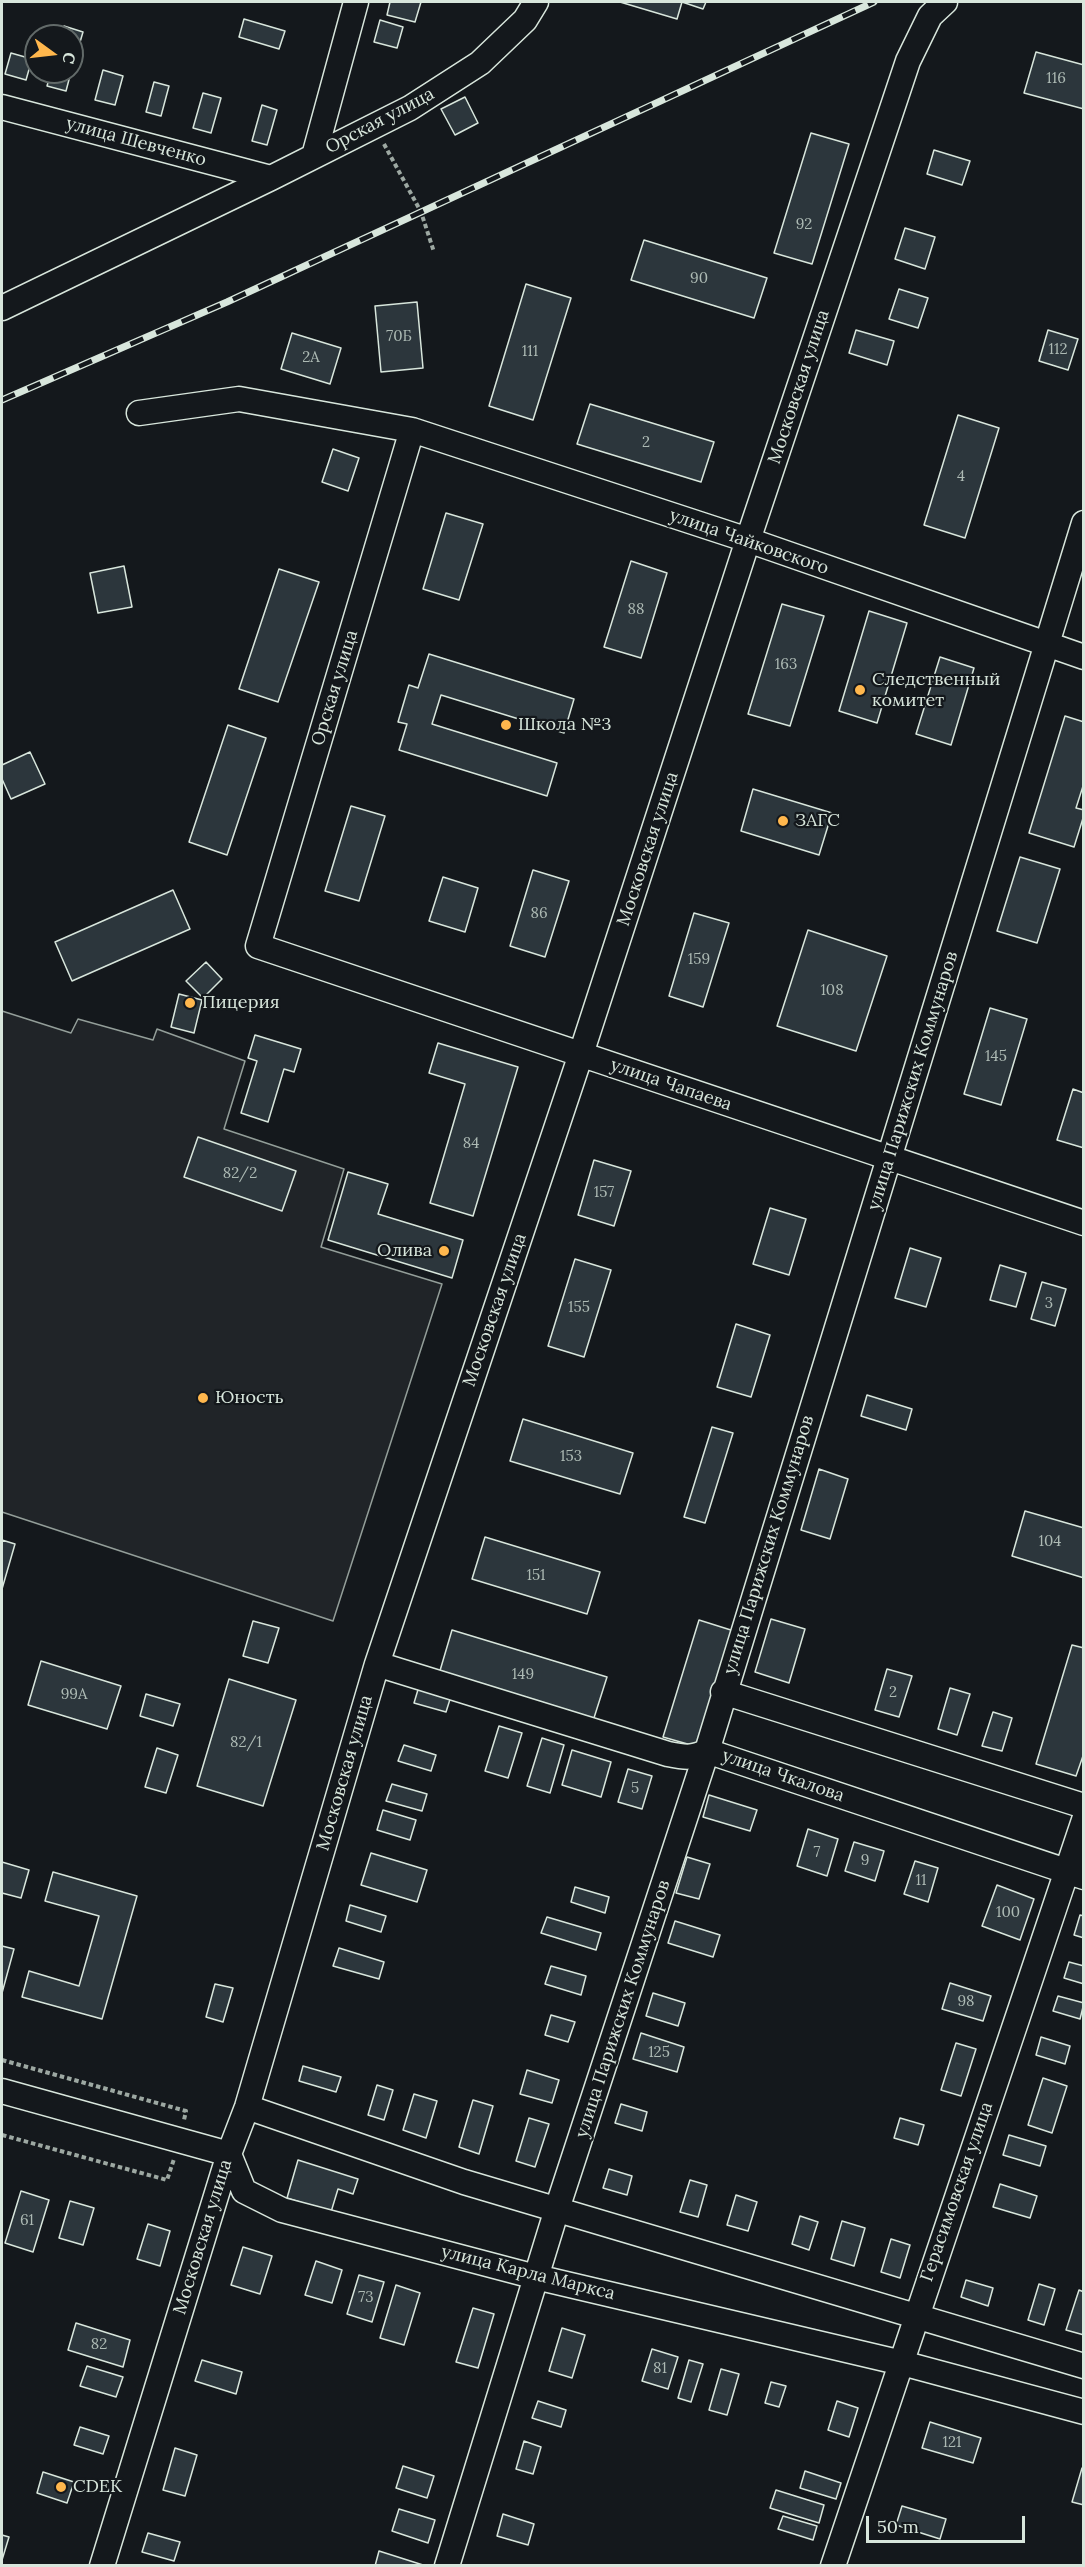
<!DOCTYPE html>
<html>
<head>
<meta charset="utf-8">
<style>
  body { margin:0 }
  #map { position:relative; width:1085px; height:2567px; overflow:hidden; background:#14181c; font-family:Lora,serif }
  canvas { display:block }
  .frame { position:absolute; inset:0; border:3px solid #d8e6dc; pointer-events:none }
  .north { position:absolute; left:24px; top:24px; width:60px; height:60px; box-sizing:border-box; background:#14181c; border:2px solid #626a69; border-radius:50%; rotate:105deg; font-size:16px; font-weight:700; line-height:24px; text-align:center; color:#d8e6dc }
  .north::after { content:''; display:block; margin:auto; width:21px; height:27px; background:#ffb74d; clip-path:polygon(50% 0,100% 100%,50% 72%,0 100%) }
  .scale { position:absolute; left:866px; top:2516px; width:159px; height:27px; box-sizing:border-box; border:3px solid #d8e6dc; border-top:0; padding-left:8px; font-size:18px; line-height:21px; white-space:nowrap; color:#d8e6dc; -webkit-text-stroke:4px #14181c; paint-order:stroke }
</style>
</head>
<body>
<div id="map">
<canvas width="1085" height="2567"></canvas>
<div class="frame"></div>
<div class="north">С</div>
<div class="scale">50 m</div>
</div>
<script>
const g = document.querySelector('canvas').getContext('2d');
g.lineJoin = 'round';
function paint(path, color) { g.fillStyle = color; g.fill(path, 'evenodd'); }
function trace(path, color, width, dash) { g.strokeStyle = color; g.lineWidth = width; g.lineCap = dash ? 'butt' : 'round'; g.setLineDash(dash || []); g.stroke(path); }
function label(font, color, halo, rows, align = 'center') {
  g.font = font + ' Lora,serif'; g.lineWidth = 4.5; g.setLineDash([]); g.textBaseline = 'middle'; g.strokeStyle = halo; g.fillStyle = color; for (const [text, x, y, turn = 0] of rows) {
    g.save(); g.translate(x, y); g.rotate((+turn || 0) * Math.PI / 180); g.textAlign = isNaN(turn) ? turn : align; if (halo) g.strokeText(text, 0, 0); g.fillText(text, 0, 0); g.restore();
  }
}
const green = new Path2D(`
  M2 1011 71 1033 78 1019 153 1040 157 1029 245 1061 224 1129 344 1169 321 1247 442 1284 333 1621 2 1512Z`);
const building = new Path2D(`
  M390 2H421L415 22 387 15Z
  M620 2H706L703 9 682 2 677 19Z
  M244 19 285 31 279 49 239 37Z
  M380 20 403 27 397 48 374 42Z
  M64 26 83 32 72 69V36H61Z
  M1036 52 1084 65V109L1024 93Z
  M11 53 32 59 26 80 5 74Z
  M103 70 123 76 115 105 95 100Z
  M51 72H71L66 91 47 86Z
  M154 82 169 86 161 116 146 112Z
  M203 93 221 98 211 133 193 128Z
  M465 97 478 123 455 135 441 109Z
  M262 105 277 110 267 145 252 141Z
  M811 133 849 144 812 264 774 253Z
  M934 150 970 161 962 185 927 174Z
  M905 228 935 237 925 269 895 259Z
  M644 240 767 278 754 318 631 280Z
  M526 284 571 298 533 420 489 406Z
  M899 289 928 298 918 328 889 319Z
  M417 302 423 368 381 372 375 306Z
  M856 330 894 341 887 365 849 353Z
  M1048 330 1078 339 1068 370 1039 361Z
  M292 333 341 348 330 384 281 369Z
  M590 404 714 442 701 482 577 444Z
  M958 415 999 428 965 538 924 525Z
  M333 449 359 458 348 491 322 482Z
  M446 513 483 524 459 600 423 589Z
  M631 561 667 573 641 658 604 647Z
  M124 566 132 607 98 613 90 573Z
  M279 569 319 582 278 702 239 689Z
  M782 604 824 616 790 726 748 714Z
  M869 611 907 623 877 723 839 711Z
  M429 654 574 699 564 733 441 695 432 724 557 763 547 796 399 750 407 724 398 722 409 685 418 688Z
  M940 657 974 668 951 745 916 734Z
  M1065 716 1084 722V783L1076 808 1084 810V815L1074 847 1029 833Z
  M228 725 266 738 227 855 189 842Z
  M30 752 45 784 11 799 2 779V765Z
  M753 789 832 813 819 855 741 831Z
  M351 806 385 816 359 901 325 891Z
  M1020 857 1060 869 1037 943 997 931Z
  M533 870 569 881 545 957 510 946Z
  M443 877 478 888 465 932 429 921Z
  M173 890 190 929 72 981 55 942Z
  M694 913 729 923 703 1007 669 996Z
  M808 930 887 956 856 1051 777 1026Z
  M206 962 222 979 203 998 186 981Z
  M179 994 202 1000 194 1033 171 1027Z
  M990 1008 1027 1019 1001 1105 964 1094Z
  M255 1035 301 1049 294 1072 284 1069 268 1122 241 1113 257 1061 248 1058Z
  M438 1043 518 1067 473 1216 430 1203 465 1084 429 1073Z
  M1073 1089 1084 1093V1148L1057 1140Z
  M198 1137 296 1171 282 1211 184 1177Z
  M594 1160 631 1171 614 1226 578 1215Z
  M348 1172 388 1184 378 1214 463 1240 452 1278 328 1240Z
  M770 1208 806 1219 789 1275 753 1264Z
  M910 1248 941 1258 926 1307 895 1298Z
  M575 1259 611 1270 584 1357 548 1346Z
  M1000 1265 1026 1273 1016 1307 990 1300Z
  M1042 1282 1066 1289 1055 1326 1031 1319Z
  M736 1324 770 1335 751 1397 717 1387Z
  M867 1395 912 1409 906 1430 861 1416Z
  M523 1419 633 1453 620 1494 510 1461Z
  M712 1427 733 1433 705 1523 684 1517Z
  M819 1469 848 1479 830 1539 801 1530Z
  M1025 1511 1084 1528V1578L1012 1556Z
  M485 1537 600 1572 587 1614 472 1579Z
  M2 1540 15 1544 2 1589Z
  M771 1619 805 1629 789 1683 755 1672Z
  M699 1620 734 1631 698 1747 663 1737Z
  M253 1621 279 1628 268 1663 243 1656Z
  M452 1630 607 1677 593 1721 439 1674Z
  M1072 1645 1084 1648V1753L1076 1776 1036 1764Z
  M41 1661 121 1686 107 1729 28 1705Z
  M887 1669 912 1676 899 1717 875 1710Z
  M229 1679 296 1700 263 1806 197 1786Z
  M420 1683 452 1693 446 1712 414 1703Z
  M950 1688 970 1694 957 1735 938 1729Z
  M146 1694 180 1704 173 1726 140 1716Z
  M993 1712 1012 1718 1002 1751 982 1746Z
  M499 1726 522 1733 508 1778 485 1771Z
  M542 1738 564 1745 550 1793 527 1786Z
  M404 1745 436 1755 431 1771 398 1761Z
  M157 1748 178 1755 166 1793 145 1787Z
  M572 1750 611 1762 601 1797 562 1785Z
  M628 1769 652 1776 642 1809 618 1802Z
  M392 1784 427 1794 422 1811 386 1801Z
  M709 1795 757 1810 750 1831 703 1817Z
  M383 1810 416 1820 410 1840 377 1830Z
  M808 1829 838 1839 827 1876 797 1866Z
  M854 1842 884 1851 875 1881 845 1871Z
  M371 1853 427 1870 417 1902 361 1885Z
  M687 1857 710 1864 699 1899 676 1893Z
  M915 1861 938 1868 928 1902 904 1894Z
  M2 1862 29 1870 21 1898 2 1893Z
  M53 1872 137 1896 102 2019 22 1997 29 1971 79 1986 99 1916 45 1901Z
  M997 1885 1034 1899 1020 1940 982 1926Z
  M575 1887 609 1897 605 1913 571 1902Z
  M350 1905 386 1916 381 1932 346 1921Z
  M1080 1915 1084 1916V1938L1074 1935Z
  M547 1917 601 1933 596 1950 541 1933Z
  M675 1921 720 1935 713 1957 668 1943Z
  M2 1946 14 1949 2 1993Z
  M339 1948 384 1962 379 1979 333 1966Z
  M1069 1962 1084 1966V1984L1064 1978Z
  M551 1966 586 1976 581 1995 545 1984Z
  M950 1983 991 1996 983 2021 942 2009Z
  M215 1984 233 1988 223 2022 206 2017Z
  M653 1993 685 2003 678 2026 646 2016Z
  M1058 1996 1084 2003 1080 2019 1053 2011Z
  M551 2015 575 2022 568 2042 545 2035Z
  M641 2033 684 2047 677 2072 633 2059Z
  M1041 2037 1070 2046 1065 2064 1036 2055Z
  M956 2043 976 2049 961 2096 941 2090Z
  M303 2066 341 2077 336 2092 299 2081Z
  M527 2070 559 2080 552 2103 520 2094Z
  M1043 2078 1067 2086 1052 2133 1028 2125Z
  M377 2085 393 2090 384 2120 368 2115Z
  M414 2094 437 2101 426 2138 403 2130Z
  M473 2100 493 2106 479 2154 459 2147Z
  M621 2104 647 2112 642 2131 615 2123Z
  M529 2118 549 2124 535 2167 516 2161Z
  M900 2118 924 2125 918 2145 894 2138Z
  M1009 2135 1046 2146 1040 2166 1003 2155Z
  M298 2160 358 2179 353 2194 338 2189 331 2212 287 2198Z
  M609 2169 632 2176 627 2195 603 2188Z
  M690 2180 707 2185 698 2217 680 2212Z
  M1000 2184 1037 2196 1030 2218 993 2207Z
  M21 2191 49 2200 33 2252 5 2243Z
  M736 2195 757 2202 748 2231 727 2225Z
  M70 2201 94 2208 83 2245 59 2238Z
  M800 2216 818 2222 809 2250 792 2244Z
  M842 2221 865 2228 854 2266 831 2259Z
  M148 2224 170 2231 160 2266 137 2259Z
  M891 2239 910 2245 900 2278 881 2272Z
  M243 2247 272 2256 260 2294 231 2285Z
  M316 2261 342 2270 332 2303 305 2295Z
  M359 2275 384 2282 372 2322 347 2314Z
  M966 2280 993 2288 988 2306 961 2297Z
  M1039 2284 1055 2289 1044 2325 1028 2320Z
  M396 2285 420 2293 404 2345 380 2338Z
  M1079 2290 1084 2292V2335L1066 2330Z
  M473 2308 494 2314 478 2368 456 2362Z
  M76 2323 130 2340 123 2367 68 2350Z
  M562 2328 585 2335 572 2378 549 2371Z
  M652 2349 678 2357 668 2389 642 2381Z
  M202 2360 242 2372 236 2394 195 2381Z
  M689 2360 703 2364 691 2402 678 2398Z
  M87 2366 123 2377 116 2397 80 2386Z
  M721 2369 739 2374 727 2415 709 2410Z
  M771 2382 786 2386 779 2407 765 2403Z
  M538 2401 566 2410 561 2427 532 2418Z
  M837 2401 858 2408 849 2437 828 2430Z
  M930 2422 981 2438 973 2463 922 2448Z
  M80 2427 109 2436 103 2454 74 2445Z
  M524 2441 541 2447 533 2474 516 2469Z
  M175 2448 197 2455 185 2496 163 2490Z
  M403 2466 434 2476 427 2498 396 2488Z
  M1082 2468H1084V2505L1072 2502Z
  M805 2471 841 2483 836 2499 800 2488Z
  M43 2472 74 2482 67 2503 37 2493Z
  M776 2490 824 2505 819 2523 770 2508Z
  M902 2506 946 2519 940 2539 896 2525Z
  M399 2509 435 2520 428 2543 392 2531Z
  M503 2514 534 2524 528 2545 497 2536Z
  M783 2516 817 2526 813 2540 778 2529Z
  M148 2533 180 2542 174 2561 142 2552Z
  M2 2535 9 2537 2 2560Z
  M379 2551 423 2565V2566H375Z`);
const path = new Path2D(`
  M384 144 421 212 434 252
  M2 2060 186 2111 184 2120
  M2 2135 167 2180 174 2159`);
const minor = new Path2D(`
  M2 107 271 178
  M314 156 356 2
  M2 308 271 178 410 108 480 63 525 20 536 2
  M139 413 239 399 412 430 748 540 1084 657
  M412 430 258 946 1084 1223
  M377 1664 668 1754C683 1757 693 1759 707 1751L1084 1877
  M723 1692 1084 1806
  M2 2091 229 2154 244 2191 282 2210 536 2277 902 2363 1084 2412
  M247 2107 464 2182 1084 2366
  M102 2566 229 2154 247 2107 377 1664 581 1054 748 540 908 61 930 16 945 2
  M447 2566 557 2209 707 1751 1084 523
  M833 2566 1084 1820`);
const rail = new Path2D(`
  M2 400 227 302 874 2`);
const markers = [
  [860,690,6,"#ffb74d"],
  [506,725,6,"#ffb74d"],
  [783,821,6,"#ffb74d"],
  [190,1003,6,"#ffb74d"],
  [444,1251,6,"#ffb74d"],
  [203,1398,6,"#ffb74d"],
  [61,2487,6,"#ffb74d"]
];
const numberNames = [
  ["116",1056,79],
  ["92",804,225],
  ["90",699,279],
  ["70Б",399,337],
  ["112",1058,350],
  ["111",530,352],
  ["2А",311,358],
  ["2",646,443],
  ["4",961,477],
  ["88",636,610],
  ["163",786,665],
  ["86",539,914],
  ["159",699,960],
  ["108",832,991],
  ["145",996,1057],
  ["84",471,1144],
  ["82/2",240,1174],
  ["157",604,1193],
  ["3",1049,1304],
  ["155",579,1308],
  ["153",571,1457],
  ["104",1050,1542],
  ["151",536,1576],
  ["149",523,1675],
  ["2",893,1693],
  ["99А",74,1695],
  ["82/1",246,1743],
  ["5",635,1789],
  ["7",817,1853],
  ["9",865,1861],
  ["11",921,1881],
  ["100",1008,1913],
  ["98",966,2002],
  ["125",659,2053],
  ["61",27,2221],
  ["73",366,2298],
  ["82",99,2345],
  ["81",660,2369],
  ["121",952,2443]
];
const streetNames = [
  ["Орская улица",380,121,-28],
  ["улица Шевченко",136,142,15],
  ["Московская улица",799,387,-72],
  ["улица Чайковского",749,542,19],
  ["Орская улица",335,688,-73],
  ["Московская улица",648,849,-72],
  ["улица Парижских Коммунаров",913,1081,-73],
  ["улица Чапаева",671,1085,19],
  ["Московская улица",495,1310,-71],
  ["улица Парижских Коммунаров",769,1545,-73],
  ["Московская улица",345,1773,-74],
  ["улица Чкалова",783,1776,19],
  ["улица Парижских Коммунаров",623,2009,-72],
  ["Герасимовская улица",957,2192,-71],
  ["Московская улица",203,2237,-73],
  ["улица Карла Маркса",528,2273,14]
];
const poiNames = [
  ["Следственный",872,680],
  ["комитет",872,701],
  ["Школа №3",518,725],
  ["ЗАГС",795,821],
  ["Пицерия",202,1003],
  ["Олива",432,1251,"right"],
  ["Юность",215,1398],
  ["CDEK",73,2487]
];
paint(green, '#202428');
trace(green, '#939e99', 1.5);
paint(building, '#2c363c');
trace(building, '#d8e6dc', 1.5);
trace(minor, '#d8e6dc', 27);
trace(path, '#9da8a2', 4, [4.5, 3]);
trace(minor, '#14181c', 24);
trace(rail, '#d8e6dc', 7);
trace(rail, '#14181c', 4.5, [14]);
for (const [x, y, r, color] of markers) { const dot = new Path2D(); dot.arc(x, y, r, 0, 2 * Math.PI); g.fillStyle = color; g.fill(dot); trace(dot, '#14181c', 2); }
label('15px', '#adbab4', null, numberNames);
label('18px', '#d8e6dc', '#14181c', streetNames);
label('18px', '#d8e6dc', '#14181c', poiNames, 'left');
</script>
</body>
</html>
